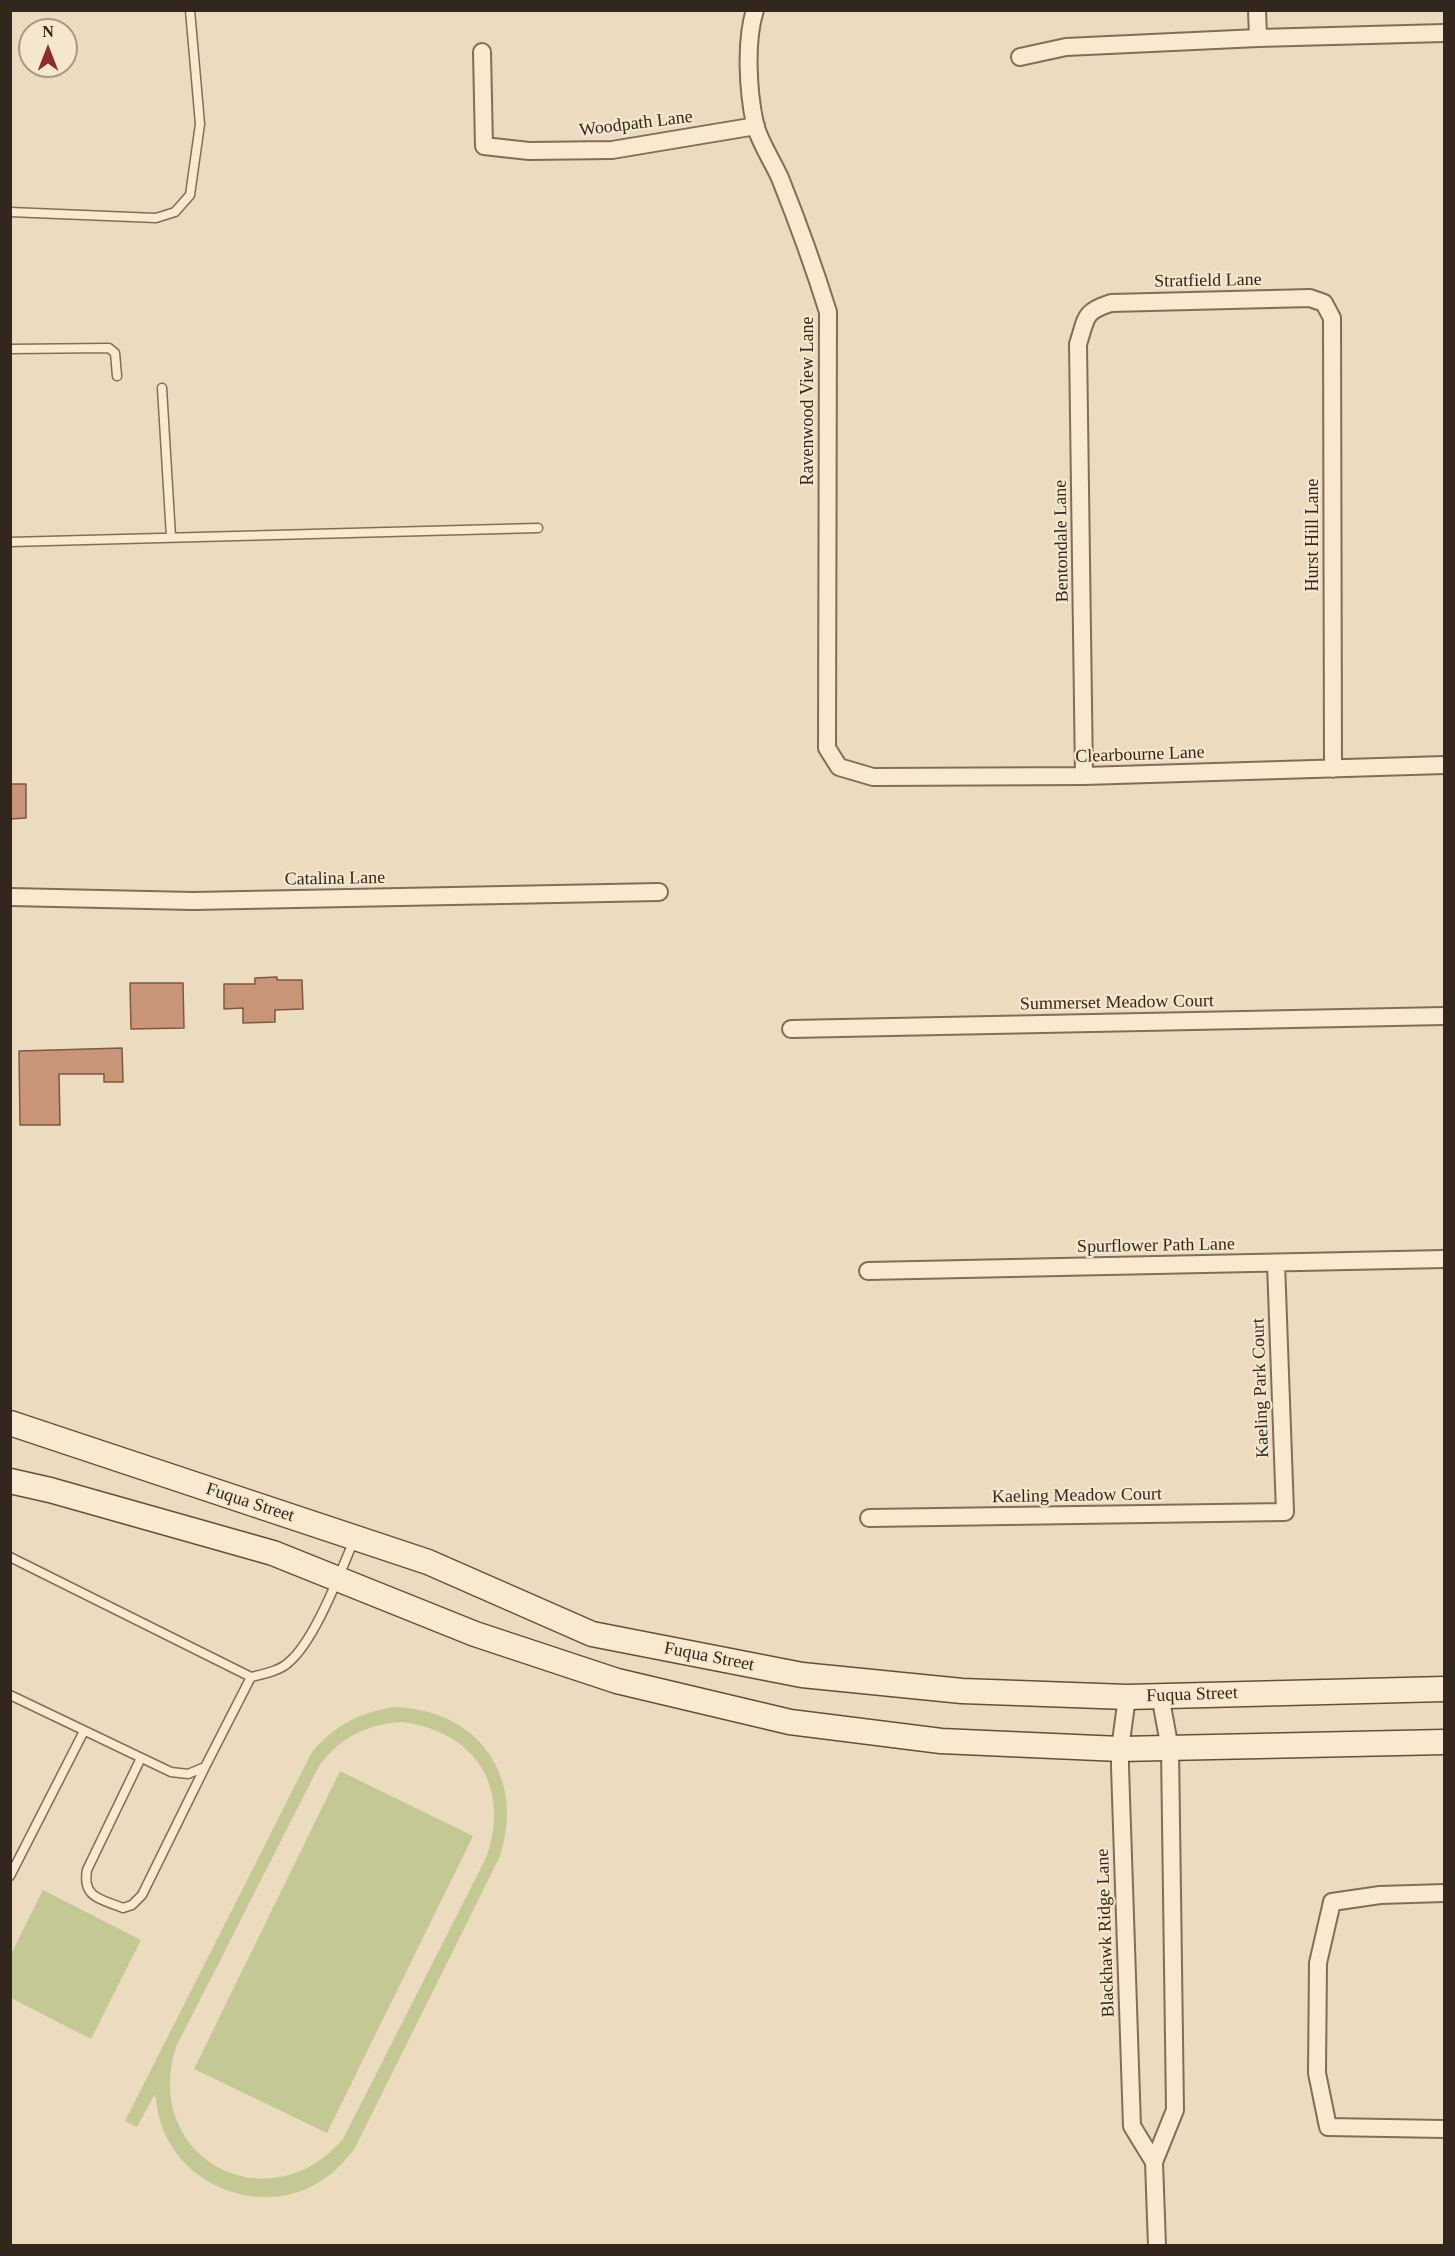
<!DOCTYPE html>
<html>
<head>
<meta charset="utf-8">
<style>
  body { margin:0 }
  #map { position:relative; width:1455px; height:2256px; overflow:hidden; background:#ebdcbf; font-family:Georgia,serif }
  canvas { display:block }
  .frame { position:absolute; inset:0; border:12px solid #33261c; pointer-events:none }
  .north { position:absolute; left:18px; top:18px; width:60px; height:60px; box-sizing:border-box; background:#f3e7ce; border:2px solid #a69a87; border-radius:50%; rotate:0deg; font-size:16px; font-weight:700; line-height:24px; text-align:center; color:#33261c }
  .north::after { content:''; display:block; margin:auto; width:21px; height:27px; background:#8f2b2f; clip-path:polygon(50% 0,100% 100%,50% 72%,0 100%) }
</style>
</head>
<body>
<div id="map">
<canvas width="1455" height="2256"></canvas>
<div class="frame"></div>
<div class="north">N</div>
</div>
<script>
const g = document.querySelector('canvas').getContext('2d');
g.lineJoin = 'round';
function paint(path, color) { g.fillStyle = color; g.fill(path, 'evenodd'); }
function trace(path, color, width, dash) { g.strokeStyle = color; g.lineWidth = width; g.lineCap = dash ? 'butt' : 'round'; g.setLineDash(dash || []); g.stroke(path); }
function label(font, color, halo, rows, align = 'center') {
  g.font = font + ' Georgia,serif'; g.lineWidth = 4.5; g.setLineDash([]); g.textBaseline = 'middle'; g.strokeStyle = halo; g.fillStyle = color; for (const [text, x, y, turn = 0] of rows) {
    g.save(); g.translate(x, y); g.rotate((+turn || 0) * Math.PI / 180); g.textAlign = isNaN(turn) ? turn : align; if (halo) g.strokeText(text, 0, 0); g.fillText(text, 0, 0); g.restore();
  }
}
const green = new Path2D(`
  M395 1707C478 1710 526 1776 500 1856L355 2148C343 2164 331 2176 314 2185 261 2214 190 2189 165 2134 159 2121 157 2108 155 2094L137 2127 125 2121 312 1752C335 1725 360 1712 395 1707ZM402 1722C474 1731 511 1786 487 1856L343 2139C268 2226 141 2158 176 2047L319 1766C340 1738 366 1724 402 1722Z
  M340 1771 473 1836 327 2133 194 2069Z
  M43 1890 141 1940 91 2039 11 1998V1954Z`);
const building = new Path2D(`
  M10 784H26V818L10 819Z
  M277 977V980H302L303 1009 275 1010V1022L243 1023V1008L224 1009V984H255V978Z
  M130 983H183L184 1028 131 1029Z
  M122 1048 123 1082H104V1074H59L60 1125H20L19 1051Z`);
const service = new Path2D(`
  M10 212 156 218 175 212 190 195 200 124 190 10
  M10 349 109 348 115 353 117 376
  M162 388 171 537
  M10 542 538 528
  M10 1557 251 1677C263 1674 280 1671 289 1662 315 1640 340 1573 354 1540
  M10 1695 171 1772 188 1774 205 1767 251 1677
  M141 1758 87 1870C82 1898 101 1899 123 1908L132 1905 142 1895 205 1767
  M10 1876 84 1731`);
const minor = new Path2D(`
  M755 10C745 41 748 92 755 124 759 141 773 162 780 178 798 223 814 267 828 312L827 748 839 767 873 777 1084 776 1444 765
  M1257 10 1258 38
  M482 52 484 146 529 151 612 150 756 126
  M1020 57 1066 47 1258 38 1444 33
  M1084 776 1078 344C1087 317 1083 312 1111 303L1310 298 1324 303 1332 318 1333 769
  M10 897 193 901 659 892
  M791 1029 1444 1016
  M868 1271 1444 1259
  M869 1518 1285 1512 1276 1263
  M1127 1697 1120 1749V1767L1132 2126 1154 2162
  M1444 1893 1380 1895 1332 1902 1318 1963 1317 2073 1328 2127 1444 2129
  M1157 2246 1154 2162 1175 2110 1170 1749 1160 1695`);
const secondary = new Path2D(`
  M10 1423 428 1562 592 1634 802 1675 962 1691 1127 1697 1444 1689
  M10 1481 50 1490 273 1553 475 1634 617 1681 790 1722 941 1741 1120 1749 1444 1742`);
const streetNames = [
  ["Woodpath Lane",636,124,-7],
  ["Stratfield Lane",1208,281,-1],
  ["Ravenwood View Lane",808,401,-90],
  ["Hurst Hill Lane",1313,535,-90],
  ["Bentondale Lane",1062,541,-91],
  ["Clearbourne Lane",1140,755,-2],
  ["Catalina Lane",335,879,-1],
  ["Summerset Meadow Court",1117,1003,-1],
  ["Spurflower Path Lane",1156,1246,-1],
  ["Kaeling Park Court",1261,1388,-92],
  ["Kaeling Meadow Court",1077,1496,-1],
  ["Fuqua Street",250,1503,18],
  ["Fuqua Street",709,1657,11],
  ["Fuqua Street",1192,1695,-2],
  ["Blackhawk Ridge Lane",1106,1933,-92]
];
paint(green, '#c4c994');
paint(building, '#c89576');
trace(building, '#81573f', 1.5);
trace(service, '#836d58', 11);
trace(minor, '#836d58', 20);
trace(secondary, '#654f3c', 27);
trace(service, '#f7ead1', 8);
trace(minor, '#f7ead1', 16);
trace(secondary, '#f7ead1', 24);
label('18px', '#33261c', '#f3e7ce', streetNames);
</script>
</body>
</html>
